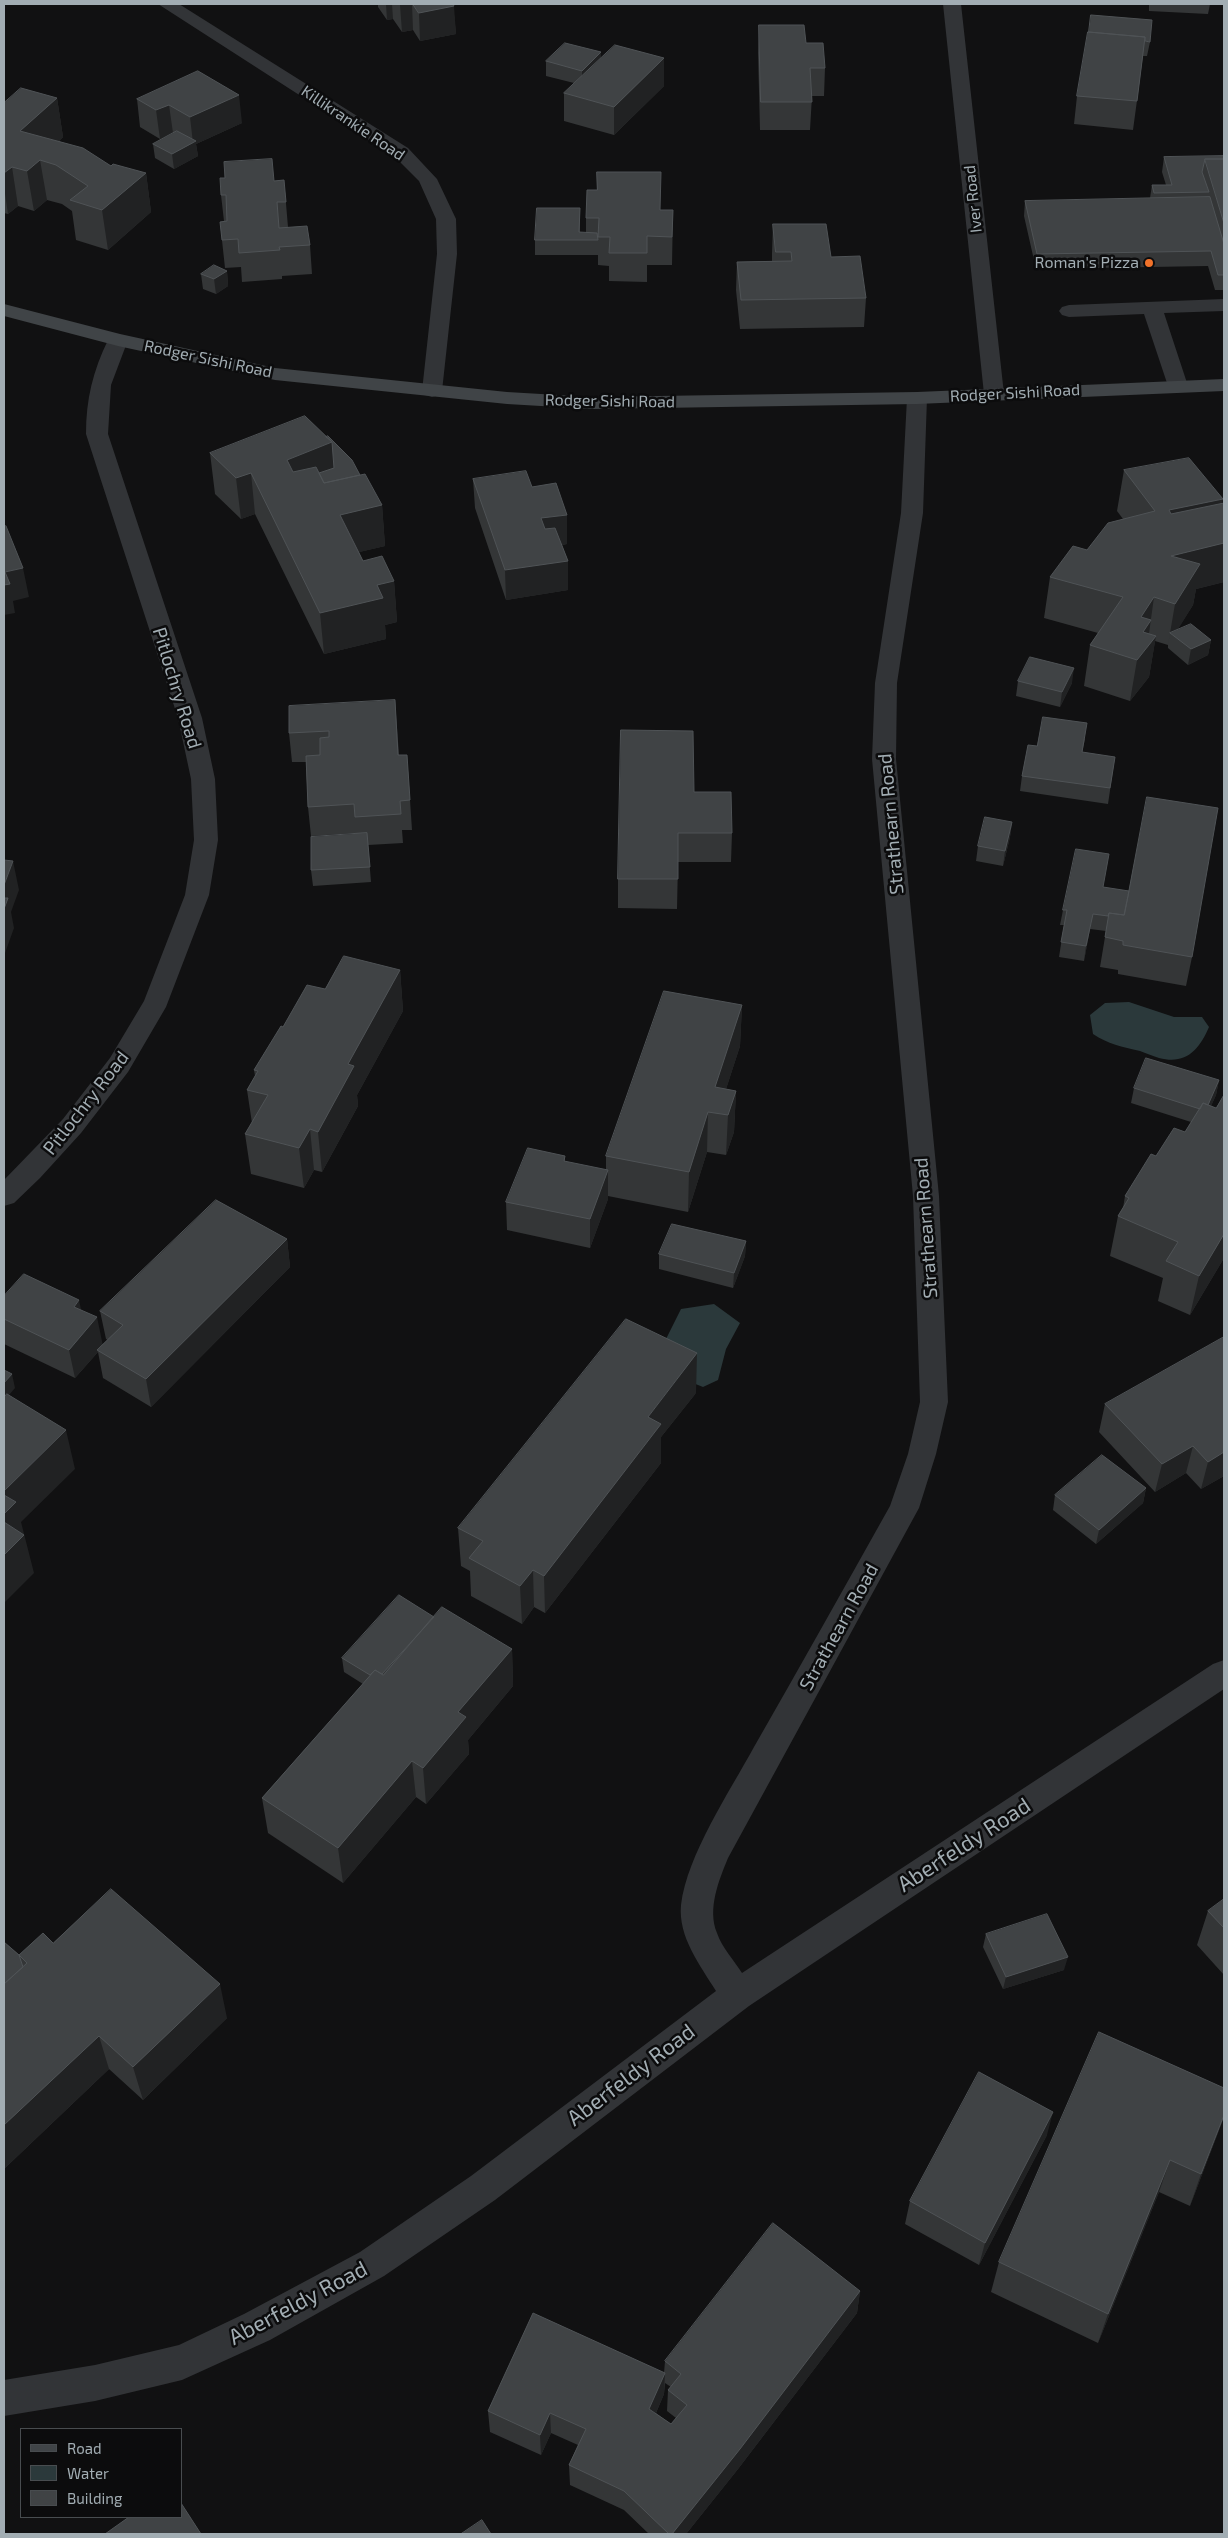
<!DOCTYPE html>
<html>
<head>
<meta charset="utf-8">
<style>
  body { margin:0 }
  #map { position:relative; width:1228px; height:2538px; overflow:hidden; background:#111112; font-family:"Exo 2",sans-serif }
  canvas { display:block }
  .frame { position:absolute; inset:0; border:5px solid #a2adb3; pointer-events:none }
  .legend { position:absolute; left:20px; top:2428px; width:162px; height:90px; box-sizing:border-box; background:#0c0c0d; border:1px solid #484c4f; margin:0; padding:6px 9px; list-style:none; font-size:15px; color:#a2adb3 }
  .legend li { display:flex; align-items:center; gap:10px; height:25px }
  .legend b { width:25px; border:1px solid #484c4f }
</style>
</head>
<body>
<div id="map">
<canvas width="1228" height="2538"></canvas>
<div class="frame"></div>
<ul class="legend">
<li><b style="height:6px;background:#404447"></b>Road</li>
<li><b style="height:14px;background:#2b393b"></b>Water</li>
<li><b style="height:14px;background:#404345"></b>Building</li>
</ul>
</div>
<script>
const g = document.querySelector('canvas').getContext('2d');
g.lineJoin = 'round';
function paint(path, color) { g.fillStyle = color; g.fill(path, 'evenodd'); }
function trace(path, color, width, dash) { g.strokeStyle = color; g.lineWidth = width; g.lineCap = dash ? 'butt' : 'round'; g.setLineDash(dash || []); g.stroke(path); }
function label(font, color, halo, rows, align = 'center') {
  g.font = font + ' "Exo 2",sans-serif'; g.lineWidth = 5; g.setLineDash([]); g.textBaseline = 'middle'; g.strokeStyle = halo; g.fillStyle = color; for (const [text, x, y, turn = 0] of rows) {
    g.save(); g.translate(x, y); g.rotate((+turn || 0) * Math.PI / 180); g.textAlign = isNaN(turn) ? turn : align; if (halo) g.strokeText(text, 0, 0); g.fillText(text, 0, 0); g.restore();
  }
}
const water = new Path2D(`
  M1129 1002 1174 1017H1202L1209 1027C1199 1050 1186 1065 1159 1058 1152 1056 1146 1053 1140 1051 1122 1047 1108 1044 1093 1034L1090 1015 1105 1003Z
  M714 1304 740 1323 726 1349 718 1380 703 1387 678 1377 666 1339 681 1309Z`);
const service = new Path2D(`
  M1224 299V311L1164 313 1188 386 1185 390 1178 392 1171 390 1168 386 1144 314 1069 317 1062 315 1059 311 1062 307 1069 305Z`);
const minor = new Path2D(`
  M158 4H179L408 148 437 179 456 219 457 254 442 391 439 395 432 397 425 395 422 391 437 254 436 219 419 181 394 156Z
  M943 4H961L1004 394 1001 398 994 400 987 398 984 394Z
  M917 392 924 394 927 398 923 513 897 683 896 759 939 1196 948 1402 936 1454 919 1508 728 1858C719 1880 707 1909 717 1933 722 1948 734 1960 742 1973L1213 1664 1224 1660V1689L749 2006 495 2200 384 2276 270 2340 182 2380 95 2401 4 2416V2380L95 2365 179 2345 244 2314 360 2252 471 2176 716 1991C700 1965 678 1937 681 1905 687 1855 730 1791 754 1747 800 1667 845 1586 890 1506L908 1454 920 1402 913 1196 872 759 875 683 901 513 907 398 910 394Z`);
const tertiary = new Path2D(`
  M118 334 125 336 128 340 111 385 108 434 202 718 215 779 218 840 209 895 166 1007 128 1072 81 1133 40 1178 14 1203 4 1206V1180L63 1119 110 1058 144 1001 185 895 194 840 191 779 178 718 86 434C86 399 93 371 108 340L111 336Z`);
const secondary = new Path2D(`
  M4 304 120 334 275 368 507 392 592 397 917 392 1224 379V391L917 404 592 409 507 404 275 380 118 346 4 316Z`);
const wall = new Path2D(`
  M378 4H453L456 34 420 41 413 30 402 32 393 19 387 20 378 7Z
  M1149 4H1210L1208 14 1149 11Z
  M759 25 806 43 825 68 824 96H812L810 130H760L758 53Z
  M1088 32 1150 42 1147 56H1143L1133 130 1074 124 1077 96Z
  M601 52V58H664V86L614 135 564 121V93L574 83 546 76V61Z
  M198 71 242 123 196 144 198 156 174 169 155 158 153 144 174 133H173L160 139 140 127 137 99Z
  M57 98 63 137 59 141 111 166 146 173 151 212 108 250 76 240 72 211 62 204 47 200 34 211 18 206 8 214 4 213V103Z
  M1224 156V290H1215L1208 266 1036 269 1024 216 1025 201 1150 198 1152 185H1166L1162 172 1164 157Z
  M284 180 288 227 310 245 312 274 282 276V279L242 282 241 267 225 268 220 222 224 221 221 195 274 181Z
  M580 208V232L586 233V218L661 210H673L672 265H647V282L609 281V266L598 265V246V255H535V240Z
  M773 224 831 257 866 298 864 327 740 329 736 290 737 262 772 261V253Z
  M227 271 228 286 216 294 203 289 201 274Z
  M210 453 360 475 382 505 385 546 359 552 363 561 394 581 397 622 385 625 386 639 324 654 255 514 241 519 215 494Z
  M1124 470 1222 503H1224V582L1196 589 1193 605 1177 630 1211 640 1208 655 1188 665 1168 648V644V645L1155 641 1149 677 1130 701 1084 686 1090 645 1098 633 1044 618 1050 577 1087 550 1123 519 1117 511Z
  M473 479 532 487 567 544 562 545 568 561V590L506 600 475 508Z
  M1018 681 1072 683 1060 707 1016 696Z
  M395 700 399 755H407L412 830H402L403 843 368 845 371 882 313 886 311 870 356 833 311 836 308 807 306 762H292L289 733Z
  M1085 739 1082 753 1115 757 1108 804 1020 791 1022 776 1037 746Z
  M694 792 732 833 731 862H678L677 909 618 908V879Z
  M1012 822 1010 837 1003 866 976 861 978 846Z
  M1104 887 1192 957 1186 986 1118 974V970L1100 967 1106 931 1090 929 1084 961 1059 957 1064 925H1060L1063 910Z
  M400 970 403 1011 357 1095 358 1106 322 1172 314 1170 304 1188 251 1174 245 1134 252 1123 247 1090 255 1076 254 1070 283 1027 325 989Z
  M742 1005 740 1046 726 1089 736 1091 734 1132 726 1155 707 1152 688 1212 608 1196V1199L590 1248 507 1230 506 1202 565 1156V1162L606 1170V1156Z
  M1219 1080 1216 1095 1211 1106 1216 1108 1224 1095V1258L1190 1315 1158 1301 1163 1278 1110 1256 1118 1216 1123 1208 1125 1196 1156 1156 1185 1132 1191 1122 1131 1103 1134 1088Z
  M287 1239 290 1267 151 1407 103 1378 98 1352 75 1378 4 1344V1296L82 1310 103 1345 108 1340 106 1339 100 1311Z
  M746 1241 745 1256 733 1288 659 1269V1254Z
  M1224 1337V1476L1201 1489 1186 1473 1155 1492 1099 1432 1105 1404Z
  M696 1393 661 1437V1463L545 1613 534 1607 522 1624 471 1596 470 1571 461 1566 458 1528Z
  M1146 1488 1143 1503 1096 1544 1053 1510 1055 1495Z
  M434 1617 512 1649 513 1686 468 1740 469 1754 426 1804 416 1797 343 1883 268 1833 262 1798 363 1684 344 1672 342 1658Z
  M1224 1899V1975L1197 1945 1208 1911Z
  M986 1934 1064 1970 1003 1989 983 1947Z
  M4 1942 19 1955 53 1943 227 2018 143 2100 109 2069 4 2169Z
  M1224 2117 1190 2206 1159 2192 1098 2343 991 2292 999 2262Z
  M1047 2135 979 2265 905 2224 910 2201Z
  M860 2291 857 2313 738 2469 686 2534H649L624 2510 570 2485 569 2465 578 2445 551 2433 541 2455 490 2432 488 2411 664 2373 665 2361ZM665 2383 671 2387 668 2390 667 2411 676 2418 671 2424 656 2413 664 2394Z`);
const shadedWall = new Path2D(`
  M386 4H392L393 19 387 20Z
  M404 4H412L413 30 402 32 400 5Z
  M454 6 456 34 420 41 419 13Z
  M601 52V67L582 85V71Z
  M664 58V86L614 135V107Z
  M239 95 242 123 196 144 198 156 174 169 172 154 193 143 190 117Z
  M57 98 63 137 26 170 20 131Z
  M169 105 173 133 160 139 156 110Z
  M40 160 47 200 34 211 27 171Z
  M12 167 18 206 8 214 4 187V173Z
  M146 173 151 212 108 250 102 210Z
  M227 271 228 286 216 294 214 279Z
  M332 442 367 500 297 513 287 460Z
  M251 473 255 514 241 519 236 478Z
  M1223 499 1215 539 1162 550 1169 510Z
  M382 505 385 546 343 556 340 515Z
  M567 515V544L541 548V518Z
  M1224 543V582L1196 589 1193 605 1174 636 1170 633 1168 645 1175 604 1171 556Z
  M568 561V590L506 600 505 570Z
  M23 568 29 597 13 601 15 613 4 615 5 572Z
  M394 581 397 622 385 625 386 639 324 654 320 613 377 585Z
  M1154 597 1147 648 1156 636 1149 677 1130 701 1137 660 1141 617Z
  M1211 640 1208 655 1188 665 1191 649Z
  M1074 668 1072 683 1060 707 1062 692Z
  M395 700 397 730 400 785 398 755Z
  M1012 822 1010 837 1003 866 1005 851Z
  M13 861 19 890 11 912 14 928 4 956V885Z
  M1093 914 1090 929 1084 961 1086 946Z
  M400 970 403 1011 357 1095 358 1106 322 1172 318 1132 348 1064Z
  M742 1005 740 1046 718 1114 715 1087Z
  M1219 1080 1216 1095 1202 1126 1206 1110Z
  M736 1091 734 1132 726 1155 728 1115Z
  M708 1112 707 1152 688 1212 689 1172Z
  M310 1129 314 1170 304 1188 299 1148Z
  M608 1170V1199L590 1248V1219Z
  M1224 1234V1258L1190 1315 1199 1276Z
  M287 1239 290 1267 151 1407 146 1379Z
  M746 1241 745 1256 733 1288 734 1273Z
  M79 1300 85 1328 74 1307Z
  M97 1317 103 1346 97 1350 98 1352 75 1378 69 1350Z
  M697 1353 696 1393 661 1437V1463L545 1613 544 1576 648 1417Z
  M12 1374 15 1388 4 1401V1383Z
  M66 1430 75 1469 21 1522 34 1573 4 1603V1491Z
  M1193 1446 1186 1473 1155 1492 1162 1464Z
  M1224 1452V1476L1201 1489 1208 1462Z
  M1146 1488 1143 1503 1096 1544 1099 1530Z
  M533 1570 534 1607 522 1624 520 1586Z
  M512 1649 513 1686 468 1740 469 1754 426 1804 423 1768 458 1712Z
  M412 1761 416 1797 343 1883 338 1848Z
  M1068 1957 1064 1970 1003 1989 1006 1977Z
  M220 1984 227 2018 143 2100 133 2067Z
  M99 2036 109 2069 4 2169V2125Z
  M1053 2112 1047 2135 979 2265 985 2243Z
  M1224 2115 1221 2125 1190 2206 1201 2174Z
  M1170 2160 1159 2192 1098 2343 1108 2314Z
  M860 2291 857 2313 738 2469 686 2534H672Z
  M665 2373 664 2394 649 2429V2409Z
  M550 2413 551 2433 541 2455 540 2435Z`);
const building = new Path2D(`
  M413 4H453L454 6 419 13Z
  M1091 15 1152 20 1150 42 1145 41V37L1089 32Z
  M759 25H804L806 43H823L825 68H810L812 102H761Z
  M1088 32 1145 37 1137 101 1077 96Z
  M565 43 601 52 582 71 546 61Z
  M615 45 664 58 614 107 564 93Z
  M198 71 239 95 190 117 169 105 156 110 137 99Z
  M21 88 57 98 20 131 83 148 111 166 113 164 146 173 102 210 70 200 88 186 56 165 40 160 27 171 12 167 4 173V103Z
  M177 131 196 141 172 154 153 144Z
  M1224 156V159H1205L1202 172 1209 192 1154 193 1152 185H1172L1164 157Z
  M272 159 274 181 284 180 286 202H277L279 228 307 226 310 245 279 247 280 250 239 253 238 239 222 240 220 222 227 221 226 195H221L220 178H225L224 162Z
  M1205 159H1224V223Z
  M597 172H661L660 210H673L672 237 647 236V253H609L610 237H598L599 218H586L587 190H597Z
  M1210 197 1224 244V275H1218L1211 251 1037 254 1025 201Z
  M537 208H580L579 232 597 233 598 240H535Z
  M773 224H826L831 257 860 256 866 298 741 300 737 262 792 261 791 252H776Z
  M214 265 227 271 214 279 201 274Z
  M305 416 332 442 287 460 293 472 316 467 324 483 365 474 382 505 340 515 363 561 382 556 394 581 377 585 383 598 320 613 251 473 236 478 210 453Z
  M328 436 352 460 360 475 324 483 319 473 334 468 332 442 326 437Z
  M1189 458 1223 499 1169 510 1171 514 1224 503V543L1171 556 1200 564 1175 604 1154 597 1141 617 1151 620 1143 632 1156 636 1137 660 1090 645 1123 597 1050 577 1073 546 1087 550 1108 523 1155 511 1124 470Z
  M526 471 532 487 556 483 567 515 541 518 545 529 555 528 568 561 505 570 473 479Z
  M6 526 23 568 5 572 10 584 4 585V527Z
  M1191 624 1211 640 1191 649 1170 633Z
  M1030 657 1074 668 1062 692 1018 681Z
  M395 700 398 755H407L410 800 400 801 401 814 355 817 354 804 308 807 306 756 320 755V738L329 737V731L289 733V706Z
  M1043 717 1087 723 1082 752 1115 757 1110 788 1022 776 1028 745 1037 746Z
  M621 730 693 731 694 792H731L732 833H678V879H618Z
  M1147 797 1218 808 1192 957 1123 945V941L1105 937 1109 913 1124 915Z
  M985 817 1012 822 1005 851 978 846Z
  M367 833 370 867 311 870V837Z
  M1076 849 1109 854 1103 887 1129 891 1124 915 1109 913 1108 916 1093 914 1086 946 1061 942 1067 910H1063Z
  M4 860 13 861 4 885Z
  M4 898H8L4 909Z
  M344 956 400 970 348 1064 354 1066 318 1132 310 1129 299 1148 245 1134 268 1095 247 1090 258 1071 254 1070 281 1026 283 1027 307 985 325 989Z
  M664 991 742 1005 715 1087 736 1091 728 1115 708 1112 689 1172 606 1156Z
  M1146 1058 1219 1080 1208 1105 1203 1103 1200 1109 1134 1088Z
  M1224 1095V1234L1199 1276 1166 1261 1178 1242 1118 1216 1129 1198 1125 1196 1151 1154 1156 1156 1174 1128 1185 1132 1203 1103 1216 1108Z
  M528 1148 565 1156 564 1161 608 1170 590 1219 506 1202Z
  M216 1200 287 1239 146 1379 97 1350 123 1325 100 1311Z
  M672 1224 746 1241 734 1273 659 1254Z
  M24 1274 79 1300 74 1307 97 1317 69 1350 4 1319V1296Z
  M626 1319 697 1353 648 1417 661 1424 544 1576 533 1570 520 1586 469 1558 483 1541 458 1528Z
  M1224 1337V1452L1208 1462 1193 1446 1162 1464 1105 1404Z
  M4 1370 12 1374 4 1383Z
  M7 1394 66 1430 4 1491V1398Z
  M1102 1455 1146 1488 1099 1530 1055 1495Z
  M4 1495 16 1502 4 1514Z
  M4 1522 24 1535 4 1555Z
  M399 1595 434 1617 382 1674 375 1670 370 1675 342 1658Z
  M442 1607 512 1649 458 1712 466 1717 423 1768 412 1761 338 1848 262 1798 375 1670 383 1675Z
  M111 1889 220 1984 133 2067 99 2036 4 2125V1984L27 1963 19 1955 43 1933 53 1943Z
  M1224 1899V1928L1208 1911Z
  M1047 1914 1068 1957 1006 1977 986 1934Z
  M4 1942 19 1955 23 1967 4 1984Z
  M1099 2032 1224 2088V2115L1201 2174 1170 2160 1108 2314 999 2262Z
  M979 2072 1053 2112 985 2243 910 2201Z
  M773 2223 860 2291 740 2449 672 2534H669L624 2491 569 2465 586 2429 550 2413 540 2435 488 2411 533 2313 665 2373 649 2409 671 2424 687 2405 668 2390 681 2374 665 2361Z
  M181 2503 201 2534H105L129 2517H181Z
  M482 2520 491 2534H461Z`);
const markers = [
  [1149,263,5,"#f1722a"]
];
const farStreetnames = [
  ["Killikrankie Road",353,123,34],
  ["Iver Road",973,199,-96],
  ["Rodger Sishi Road",208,359,12],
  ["Rodger Sishi Road",1015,393,-3],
  ["Rodger Sishi Road",610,401,1]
];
const farPoinames = [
  ["Roman's Pizza",1139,263]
];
const streetNames = [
  ["Pitlochry Road",177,688,73],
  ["Strathearn Road",891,824,-95],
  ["Pitlochry Road",86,1103,-52],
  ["Strathearn Road",926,1228,-94],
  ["Strathearn Road",839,1627,-61]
];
const nearStreetnames = [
  ["Aberfeldy Road",964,1845,-33],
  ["Aberfeldy Road",631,2075,-37],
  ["Aberfeldy Road",298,2303,-28]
];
paint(water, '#2b393b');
paint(service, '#323437');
paint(minor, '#323437');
paint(tertiary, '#323437');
paint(secondary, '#404447');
paint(wall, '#343637');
paint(shadedWall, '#212223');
paint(building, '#404345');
trace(building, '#4f5356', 1);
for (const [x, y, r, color] of markers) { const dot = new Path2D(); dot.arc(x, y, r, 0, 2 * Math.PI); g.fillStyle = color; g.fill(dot); trace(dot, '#0c0c0d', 2); }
label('16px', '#a2adb3', '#0c0c0d', farStreetnames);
label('16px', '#a2adb3', '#0c0c0d', farPoinames, 'right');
label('19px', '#a2adb3', '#0c0c0d', streetNames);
label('22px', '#a2adb3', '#0c0c0d', nearStreetnames);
</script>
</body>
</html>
